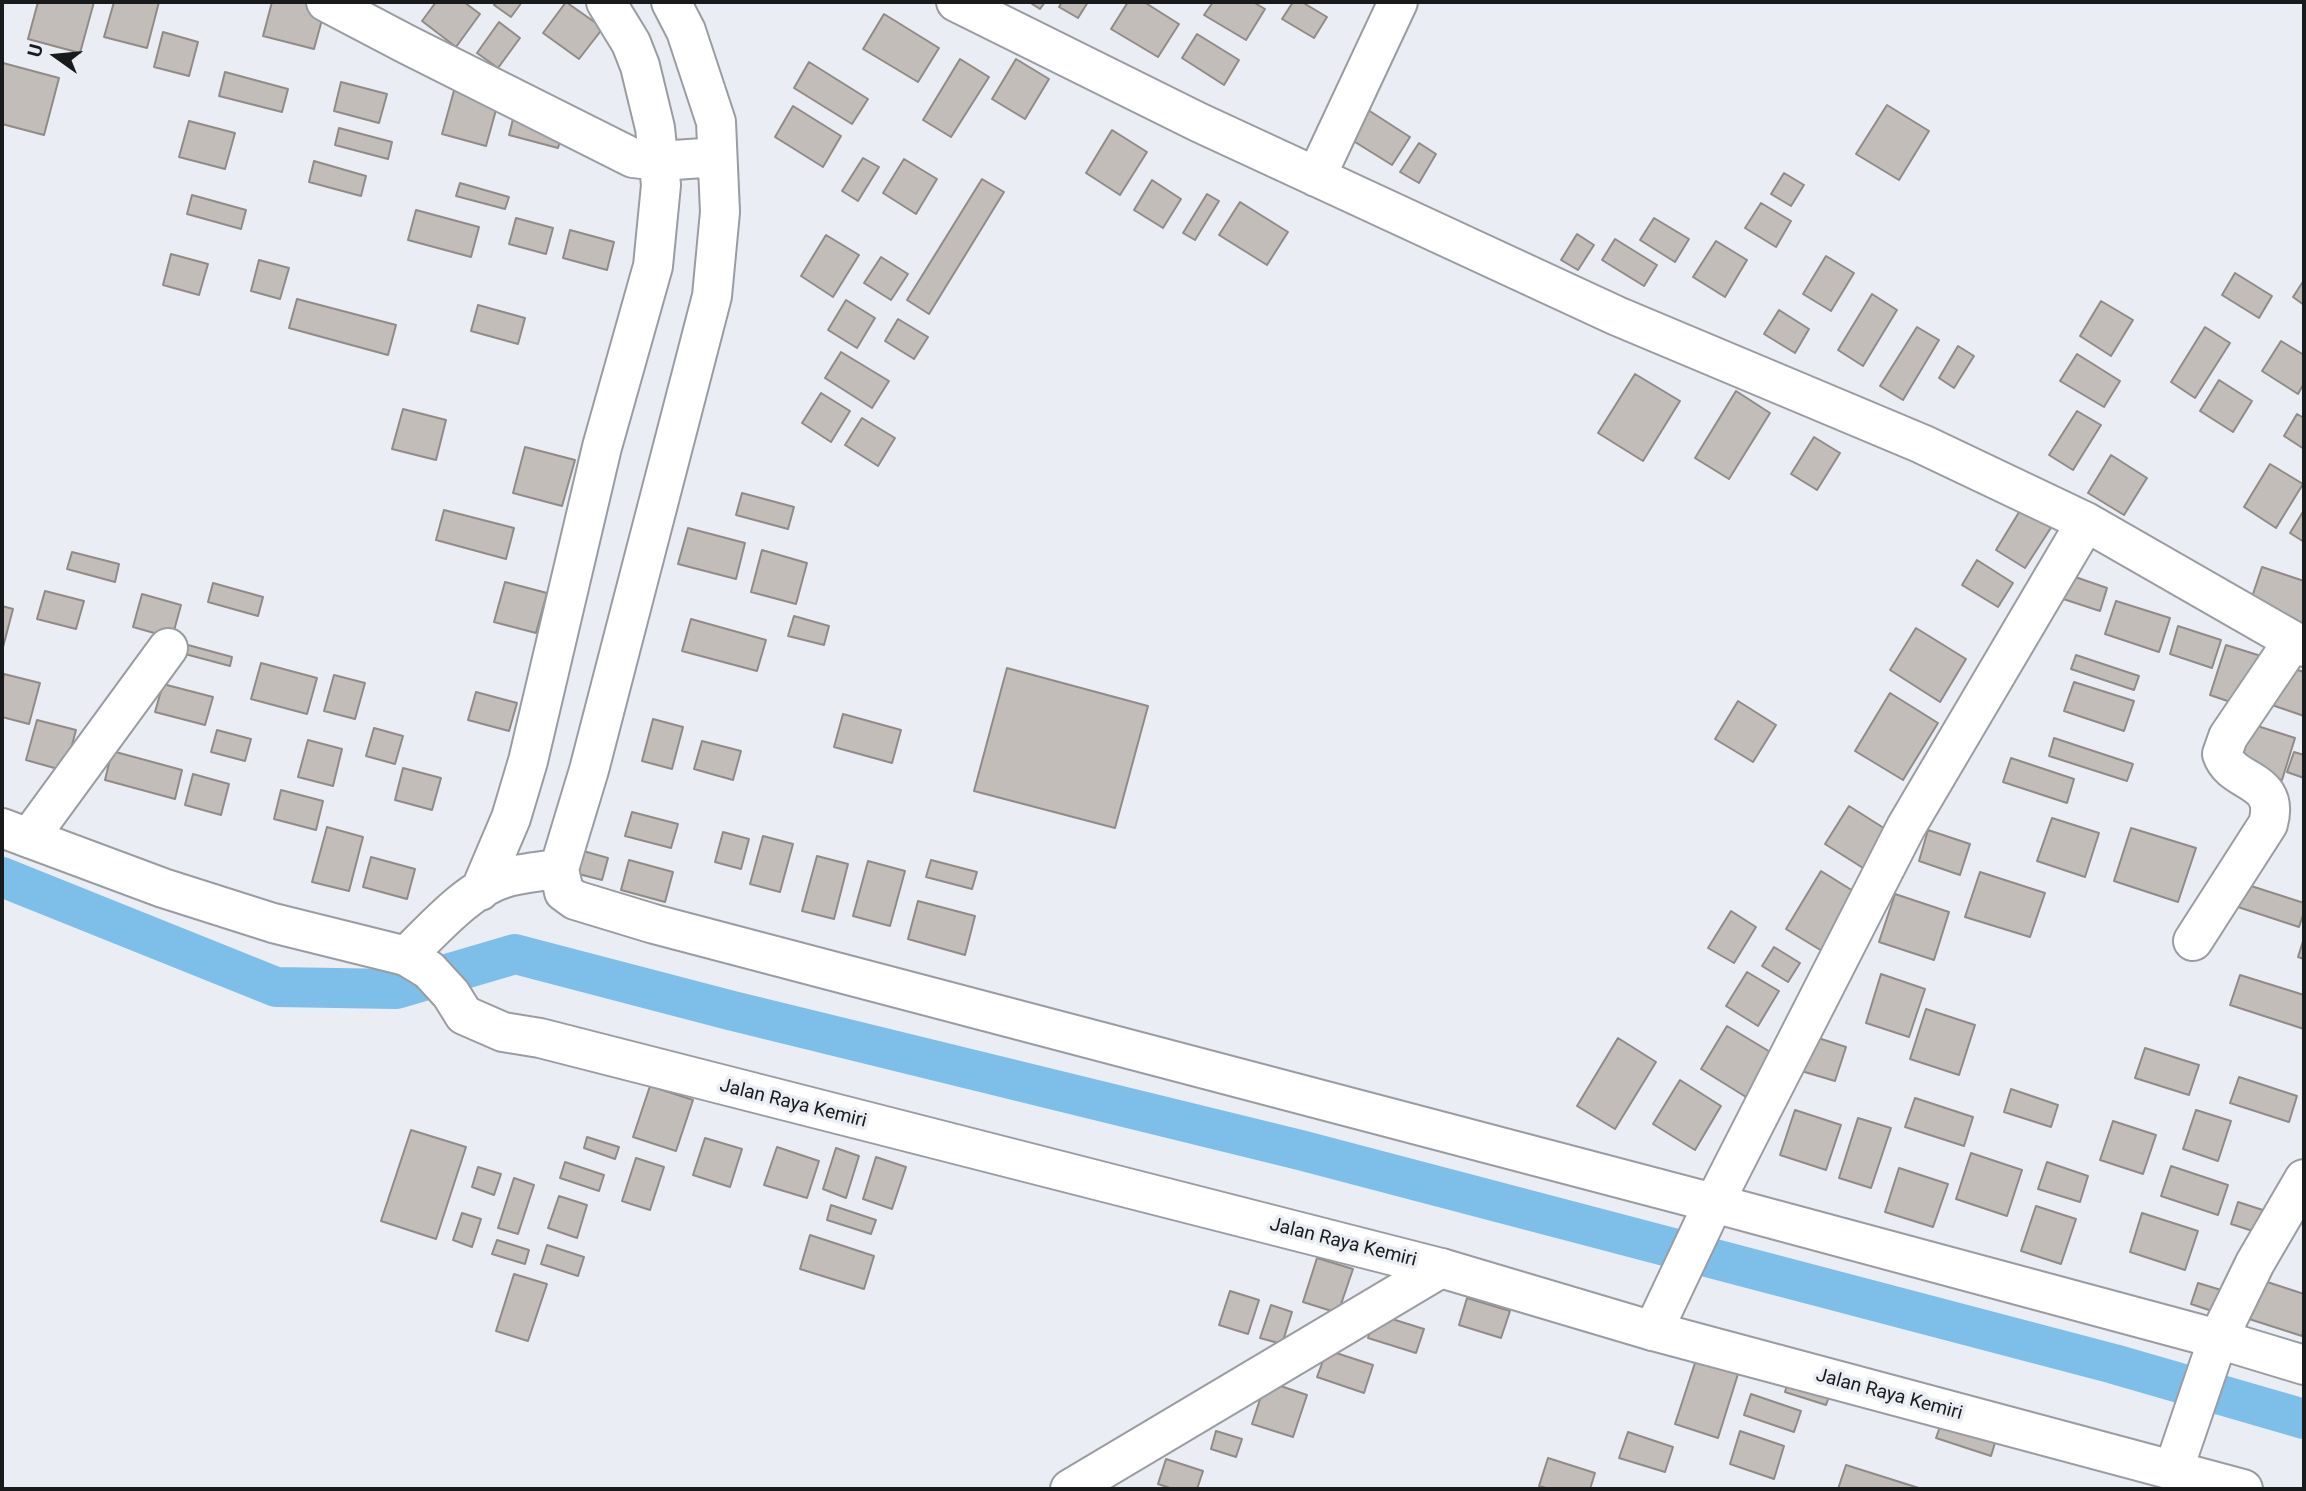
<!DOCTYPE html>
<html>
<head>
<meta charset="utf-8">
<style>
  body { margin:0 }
  #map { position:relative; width:2306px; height:1491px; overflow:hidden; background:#eaedf3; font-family:Roboto,sans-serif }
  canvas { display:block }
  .frame { position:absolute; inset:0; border:4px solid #191a1c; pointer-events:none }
  .north { position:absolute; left:21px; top:21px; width:70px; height:70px; -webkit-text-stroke:5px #eaedf3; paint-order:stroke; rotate:285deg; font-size:19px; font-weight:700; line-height:28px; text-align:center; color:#191a1c }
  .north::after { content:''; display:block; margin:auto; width:24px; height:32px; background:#191a1c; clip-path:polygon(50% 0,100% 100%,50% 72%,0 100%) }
</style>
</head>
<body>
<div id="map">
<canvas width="2306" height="1491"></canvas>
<div class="frame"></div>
<div class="north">U</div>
</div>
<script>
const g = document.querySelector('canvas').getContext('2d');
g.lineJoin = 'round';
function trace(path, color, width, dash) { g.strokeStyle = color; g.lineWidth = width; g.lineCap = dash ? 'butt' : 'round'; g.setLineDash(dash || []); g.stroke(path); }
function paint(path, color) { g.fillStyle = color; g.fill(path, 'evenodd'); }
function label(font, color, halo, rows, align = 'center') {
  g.font = font + ' Roboto,sans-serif'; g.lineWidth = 7; g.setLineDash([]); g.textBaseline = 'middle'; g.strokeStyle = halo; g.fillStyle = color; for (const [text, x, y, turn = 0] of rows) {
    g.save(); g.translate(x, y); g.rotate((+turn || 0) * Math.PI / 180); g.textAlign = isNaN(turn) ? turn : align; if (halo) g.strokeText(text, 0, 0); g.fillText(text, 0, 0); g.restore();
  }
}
const canal = new Path2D(`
  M2 877 276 987 396 989 515 954 729 1010 1300 1150 2114 1364 2304 1419`);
const building = new Path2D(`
  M38 2H94L80 53 28 39Z
  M114 2H159L147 48 104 37Z
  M272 2H312L326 5 314 49 263 36Z
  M436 2H464L480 14 456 47 422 21Z
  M497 2H522L511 17 494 5Z
  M566 2 603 28 579 59 543 33Z
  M1029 2H1045L1040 9Z
  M1062 2H1088L1078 18 1059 7Z
  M1128 2H1144L1179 24 1158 57 1111 29Z
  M1213 2H1253L1265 9 1246 40 1204 15Z
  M1293 2H1302L1327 17 1314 38 1282 19Z
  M884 14 939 48 918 82 863 49Z
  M499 22 520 38 498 68 477 53Z
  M163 32 198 42 189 76 154 67Z
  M1197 34 1239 60 1224 85 1182 58Z
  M960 59 989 77 951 137 923 120Z
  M1016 59 1049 79 1025 119 992 99Z
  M809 62 868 99 852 124 794 88Z
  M3 63 59 78 44 135 2 124Z
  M225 72 288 89 282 112 219 96Z
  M341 82 387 94 379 123 334 111Z
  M455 87 499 99 486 146 442 134Z
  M1887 105 1929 131 1899 180 1856 154Z
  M793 106 841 136 823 167 775 137Z
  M1365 108 1410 137 1392 165 1347 137Z
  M514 115 564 128 558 148 509 135Z
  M189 121 235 133 225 169 179 157Z
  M339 128 392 142 388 159 335 145Z
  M1112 130 1147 152 1120 195 1086 173Z
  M1419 143 1436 154 1419 183 1400 172Z
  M863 158 879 167 858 201 842 191Z
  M904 159 937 179 916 214 883 193Z
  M314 161 366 176 361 196 309 182Z
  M1784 173 1804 185 1791 206 1771 194Z
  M982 179 1004 192 929 314 907 300Z
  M1152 180 1181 199 1163 228 1134 210Z
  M460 183 509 197 505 209 456 196Z
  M1207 194 1219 201 1195 240 1183 233Z
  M192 195 246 210 241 229 187 214Z
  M1240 202 1288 232 1267 265 1219 235Z
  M1761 203 1791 221 1776 247 1745 228Z
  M416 210 479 227 471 257 408 240Z
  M516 218 553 228 546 254 509 244Z
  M1654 218 1689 239 1675 262 1640 240Z
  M570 230 614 242 607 270 563 258Z
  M1577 234 1594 245 1578 270 1561 260Z
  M826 235 859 255 833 297 801 276Z
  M1615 239 1657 265 1644 286 1602 260Z
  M1716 241 1747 260 1725 297 1693 277Z
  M171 254 208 264 199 295 163 285Z
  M1826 256 1854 273 1831 311 1803 294Z
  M881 257 908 274 891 300 864 283Z
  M259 260 289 268 280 299 251 291Z
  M2235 273 2272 296 2259 318 2222 295Z
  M2304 280V305L2293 297Z
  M1872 294 1897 310 1863 366 1838 350Z
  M297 299 396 325 388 355 289 328Z
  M846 300 875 318 857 348 828 330Z
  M2101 301 2133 320 2111 356 2080 336Z
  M478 305 525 318 518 344 471 331Z
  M1779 310 1809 329 1795 353 1764 334Z
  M898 319 928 337 914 359 885 341Z
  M1917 327 1939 340 1903 400 1880 386Z
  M2205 327 2230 343 2195 398 2171 382Z
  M2281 341 2304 355V383L2298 394 2262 371Z
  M1958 346 1974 356 1954 388 1939 378Z
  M841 352 889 381 872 408 825 378Z
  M2077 354 2120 381 2104 407 2060 381Z
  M1635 374 1680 401 1643 461 1598 433Z
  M2219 380 2252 401 2233 432 2200 411Z
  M1736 391 1770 413 1729 479 1695 458Z
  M821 393 850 411 831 442 802 423Z
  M403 409 446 420 436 460 392 449Z
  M2077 411 2101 425 2073 470 2049 455Z
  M2297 414 2304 418V449L2284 436Z
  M862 418 895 438 878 466 845 445Z
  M1814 437 1840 453 1817 490 1791 474Z
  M525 447 575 460 562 506 513 493Z
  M2111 455 2147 478 2124 515 2088 493Z
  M2270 464 2303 484 2276 528 2244 507Z
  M742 493 794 507 788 529 736 515Z
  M2024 504 2054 523 2025 568 1996 550Z
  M444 510 514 528 506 559 436 540Z
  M2304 510V542L2290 533Z
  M688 528 745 543 736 579 678 564Z
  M762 550 807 563 796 604 751 592Z
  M72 552 119 564 115 582 67 569Z
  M1977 560 2013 583 1998 607 1962 585Z
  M2262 567 2304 581V623L2302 630 2247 612Z
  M2058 571 2107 588 2100 611 2051 595Z
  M505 582 547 593 536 633 494 622Z
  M213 583 263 597 258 616 208 602Z
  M45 591 84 601 76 629 37 619Z
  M142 594 181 605 172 638 133 627Z
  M2116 601 2170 618 2159 652 2105 634Z
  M2 606 13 609 2 651Z
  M794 616 829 626 824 645 788 636Z
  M691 619 766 640 757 671 682 651Z
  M2178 626 2221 640 2212 668 2170 654Z
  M1916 628 1966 659 1940 702 1890 670Z
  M188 645 232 657 230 666 185 654Z
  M2226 645 2261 656 2245 707 2210 695Z
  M2076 655 2139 676 2134 690 2071 669Z
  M261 663 317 678 307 714 251 699Z
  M2285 666 2304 672V716L2272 705Z
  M1007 668 1148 706 1115 828 974 791Z
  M4 674 40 683 29 724 2 717V682Z
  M334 675 365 683 355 719 324 711Z
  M2074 682 2134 701 2124 731 2064 711Z
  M163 684 213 697 205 725 155 712Z
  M476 692 517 703 509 731 468 720Z
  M1890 693 1938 723 1903 780 1855 751Z
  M1738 701 1776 725 1753 762 1715 739Z
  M843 714 901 730 892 763 834 747Z
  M653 719 683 727 672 769 642 761Z
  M37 720 76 730 65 771 26 760Z
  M2245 722 2295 738 2282 780 2232 764Z
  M374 728 403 736 395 764 366 756Z
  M217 730 251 739 245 761 211 752Z
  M2054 738 2133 764 2127 781 2049 756Z
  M308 740 342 749 333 786 298 777Z
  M702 741 741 751 733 780 694 769Z
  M112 751 182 770 175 799 105 780Z
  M2294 752 2304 755V778L2287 772Z
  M2011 758 2074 779 2067 803 2003 782Z
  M403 768 441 778 432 810 395 800Z
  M193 774 229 784 221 815 185 805Z
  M281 790 323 801 316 830 274 819Z
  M1849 806 1887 830 1863 868 1825 844Z
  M632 812 678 824 671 848 625 836Z
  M2052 818 2099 833 2085 877 2037 861Z
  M327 827 363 837 349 891 312 882Z
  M2131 828 2196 848 2178 902 2114 881Z
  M1928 830 1970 844 1960 875 1919 861Z
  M723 832 749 839 741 869 715 862Z
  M763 836 793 844 780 892 750 884Z
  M569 847 608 858 602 880 563 870Z
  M817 856 848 864 834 919 802 911Z
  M371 857 415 869 407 899 363 887Z
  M629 860 673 872 665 902 621 890Z
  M931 860 977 872 972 889 926 877Z
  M868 861 905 871 890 926 853 916Z
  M1821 871 1858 894 1822 951 1786 929Z
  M1980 872 2045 893 2030 937 1965 917Z
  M2245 884 2304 903V912L2299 927 2238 907Z
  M1895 894 1949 912 1934 960 1879 942Z
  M918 901 975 916 965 955 908 939Z
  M1731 911 1756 927 1734 963 1708 948Z
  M2304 938V959L2298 957Z
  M1774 947 1800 963 1788 982 1762 966Z
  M1747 972 1779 991 1758 1026 1726 1006Z
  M1881 974 1925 989 1909 1037 1866 1023Z
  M2240 975 2304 995V1029L2230 1005Z
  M1926 1009 1975 1025 1959 1075 1910 1059Z
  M1727 1026 1772 1053 1746 1097 1701 1069Z
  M1809 1035 1846 1047 1835 1081 1798 1070Z
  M1618 1038 1656 1062 1615 1129 1577 1106Z
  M2145 1048 2199 1065 2189 1095 2135 1078Z
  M2239 1077 2297 1096 2289 1122 2230 1103Z
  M1680 1080 1721 1106 1695 1150 1653 1124Z
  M650 1086 693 1100 676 1151 633 1137Z
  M2011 1089 2058 1105 2051 1127 2004 1112Z
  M1915 1098 1973 1117 1964 1146 1905 1127Z
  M1795 1110 1841 1125 1826 1170 1780 1155Z
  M2196 1110 2231 1121 2218 1161 2183 1149Z
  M1858 1118 1891 1128 1871 1188 1839 1178Z
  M2113 1121 2156 1135 2143 1174 2100 1160Z
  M411 1130 466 1147 436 1239 381 1221Z
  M587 1137 619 1147 615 1159 584 1148Z
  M705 1138 742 1149 730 1187 693 1175Z
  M777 1147 819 1161 807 1198 764 1185Z
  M836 1148 859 1156 846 1198 823 1189Z
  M1971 1153 2022 1170 2007 1216 1956 1199Z
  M876 1157 906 1167 892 1209 863 1199Z
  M636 1158 664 1167 650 1210 622 1201Z
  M565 1162 604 1175 599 1191 560 1178Z
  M2047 1162 2088 1176 2080 1202 2038 1189Z
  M2171 1166 2228 1185 2218 1215 2161 1196Z
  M478 1167 501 1174 494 1195 472 1187Z
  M1899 1168 1948 1184 1933 1227 1885 1212Z
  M514 1178 534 1185 518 1234 498 1228Z
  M559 1196 587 1205 577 1238 548 1228Z
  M2238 1202 2269 1212 2262 1234 2231 1224Z
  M831 1205 876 1220 871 1234 827 1220Z
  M2036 1206 2076 1219 2061 1264 2021 1251Z
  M462 1213 481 1219 472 1247 453 1240Z
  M2142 1213 2198 1231 2185 1270 2130 1252Z
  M810 1235 874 1256 864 1289 800 1269Z
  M497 1240 529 1250 525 1264 492 1254Z
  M547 1245 584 1257 578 1276 541 1264Z
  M1317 1258 1353 1269 1338 1313 1303 1302Z
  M514 1274 547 1284 528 1341 496 1331Z
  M2258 1279 2304 1294V1329L2302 1336 2246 1318Z
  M2198 1283 2231 1293 2224 1315 2191 1304Z
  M1230 1291 1259 1300 1248 1334 1219 1325Z
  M1467 1298 1510 1311 1501 1338 1459 1325Z
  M1271 1305 1292 1312 1282 1344 1260 1338Z
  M1376 1314 1424 1329 1416 1353 1368 1338Z
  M1327 1350 1373 1365 1364 1393 1317 1377Z
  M1696 1360 1738 1374 1718 1438 1675 1424Z
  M1790 1375 1832 1389 1826 1405 1785 1392Z
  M1266 1381 1307 1395 1293 1437 1252 1424Z
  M1751 1394 1801 1411 1794 1432 1744 1415Z
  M1944 1415 1998 1433 1991 1456 1936 1438Z
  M1216 1431 1242 1439 1236 1457 1211 1449Z
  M1740 1431 1784 1446 1774 1479 1730 1464Z
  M1628 1432 1673 1447 1665 1472 1619 1458Z
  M1548 1458 1595 1473 1590 1489H1550L1539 1486Z
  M1166 1459 1203 1471 1197 1489H1173L1158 1484Z
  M1846 1465 1922 1489H1838Z`);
const street = new Path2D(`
  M326 2 406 44 633 158 660 161 717 157
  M956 2 1198 122 1617 316 1922 444 2086 522 2304 647
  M1316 177 1398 2
  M29 838 168 648
  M559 869 564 892 575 900 654 924 1702 1200 2218 1339 2304 1365
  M480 891 511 818 528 761 602 447 653 266 661 185 655 128 640 66 631 43 606 2
  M2193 941 2268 824C2281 777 2232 785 2222 754L2228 737 2293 641
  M406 956C433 930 469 888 505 878 522 873 541 871 559 869L589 770 712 296 720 212 716 122 686 31 671 2
  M1653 1331 1707 1217 1906 827 2086 522
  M2173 1471 2218 1339 2255 1263 2304 1179
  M1070 1489 1441 1268`);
const secondary = new Path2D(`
  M2 828 163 888 273 923 406 956 429 970 451 994 464 1015 503 1032 540 1038 1441 1268 1653 1331 2243 1489`);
const streetNames = [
  ["Jalan Raya Kemiri",793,1104,14],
  ["Jalan Raya Kemiri",1343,1243,14],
  ["Jalan Raya Kemiri",1889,1395,15]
];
trace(canal, '#7ebfea', 40);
paint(building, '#c3bdba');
trace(building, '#918b88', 2);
trace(street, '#999ca1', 42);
trace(secondary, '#999ca1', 42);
trace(street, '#fff', 38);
trace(secondary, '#fff', 38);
label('19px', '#191a1c', '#eaedf3', streetNames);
</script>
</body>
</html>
